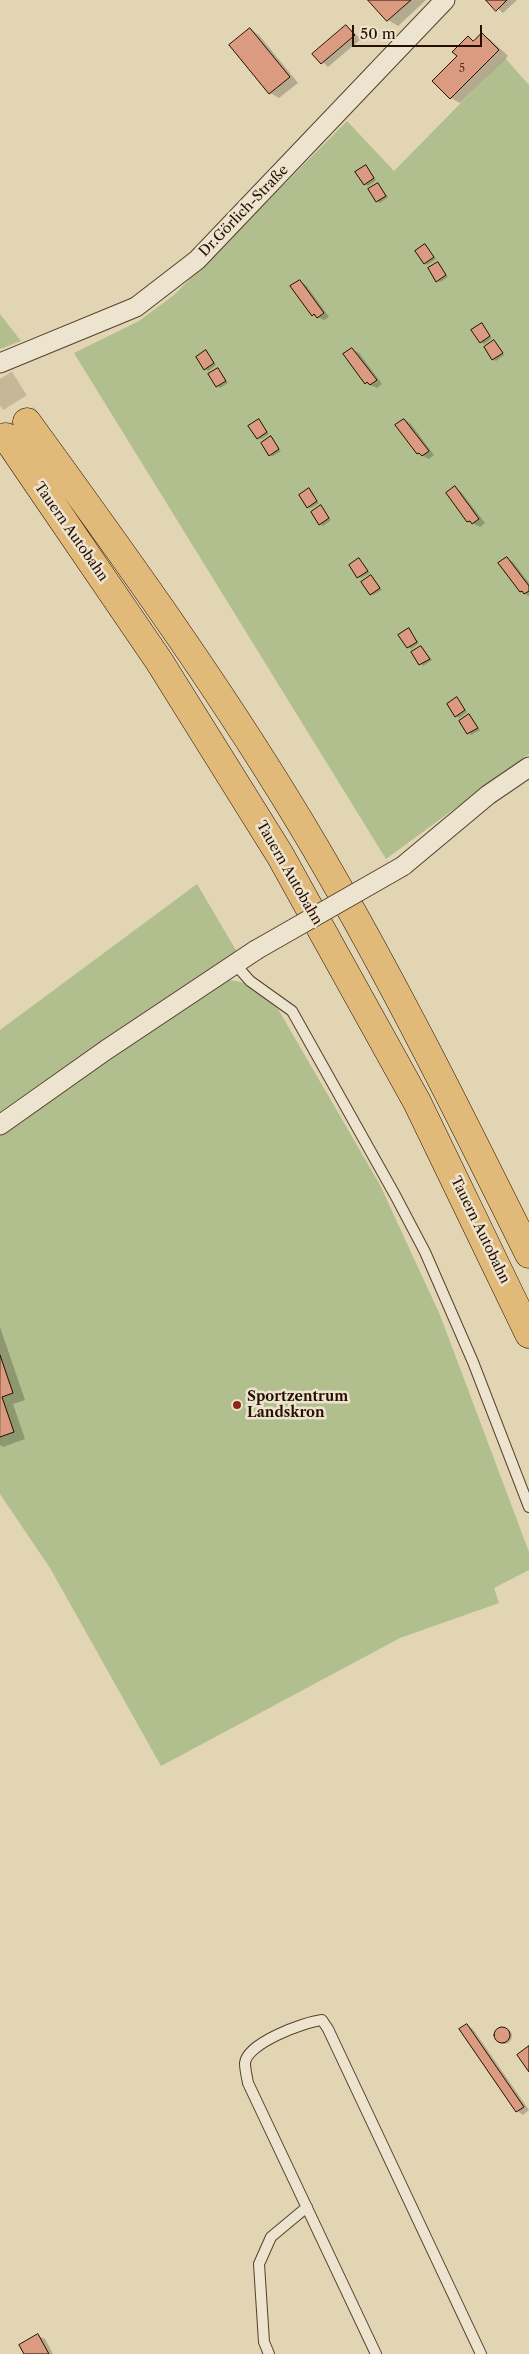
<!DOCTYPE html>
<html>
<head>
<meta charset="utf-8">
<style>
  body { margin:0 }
  #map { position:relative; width:529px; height:2354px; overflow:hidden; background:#e2d5b3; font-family:"Libre Caslon Text",serif }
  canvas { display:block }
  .scale { position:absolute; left:352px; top:25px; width:130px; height:22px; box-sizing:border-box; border:2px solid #280e00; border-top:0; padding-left:6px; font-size:15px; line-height:18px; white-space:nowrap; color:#280e00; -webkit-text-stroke:4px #ece4ce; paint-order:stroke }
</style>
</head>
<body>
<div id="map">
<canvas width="529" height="2354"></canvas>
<div class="scale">50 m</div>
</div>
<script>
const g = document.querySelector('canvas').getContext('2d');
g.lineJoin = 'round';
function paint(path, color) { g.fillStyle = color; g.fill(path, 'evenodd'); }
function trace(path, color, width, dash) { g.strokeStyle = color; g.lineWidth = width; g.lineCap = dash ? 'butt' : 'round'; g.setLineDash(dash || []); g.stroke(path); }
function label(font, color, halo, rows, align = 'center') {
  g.font = font + ' "Libre Caslon Text",serif'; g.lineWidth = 5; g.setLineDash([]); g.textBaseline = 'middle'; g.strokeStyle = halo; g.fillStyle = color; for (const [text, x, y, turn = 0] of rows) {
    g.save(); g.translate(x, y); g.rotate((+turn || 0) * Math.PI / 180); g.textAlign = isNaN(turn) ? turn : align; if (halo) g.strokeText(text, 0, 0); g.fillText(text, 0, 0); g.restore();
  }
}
const green = new Path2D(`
  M505 58 529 85V754L386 859 74 353 139 321 174 295 347 121 394 171Z
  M0 314 21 341 0 349Z
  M197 884 237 952 0 1120V1030Z
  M222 978 249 984 278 1009 380 1185 440 1315 529 1552V1570L494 1588 499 1603 400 1638 161 1766 50 1568 0 1494V1124Z`);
const shadow = new Path2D(`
  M370 0H426L398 26 388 20Z
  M488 0H517L503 13Z
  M346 26 361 39 328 67 314 54Z
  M250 29 259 35 298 83 279 98 270 93Z
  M482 34 491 40 508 56 460 103 451 98 459 56 469 38 474 41Z
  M366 167 376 180 368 186 365 184Z
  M378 184 388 197 380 203 377 201Z
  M425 246 436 259 427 265 425 263Z
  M438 263 448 277 440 282 437 281Z
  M300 282 306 285 329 317 324 320 313 315Z
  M482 325 492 338 484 344 481 342Z
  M494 342 504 355 496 361 493 359Z
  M352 349 359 353 382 384 377 388 366 383Z
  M206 352 216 365 208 371 205 369Z
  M218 369 228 383 220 388 209 375Z
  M259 420 269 434 261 439 258 438Z
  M405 420 411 424 434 455 429 459 418 453Z
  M271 438 281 451 273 456 270 455Z
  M455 488 461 492 485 523 480 527 468 521Z
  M309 490 319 503 311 508 308 507Z
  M321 507 331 520 323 526 320 524Z
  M507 558 513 562 529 583V596L520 591Z
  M359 559 370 573 361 578 358 577Z
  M371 576 382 590 373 595 371 594Z
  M409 630 419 643 411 649 408 647Z
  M421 647 432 660 423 666 413 653Z
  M457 699 467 712 459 718 456 716Z
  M469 716 480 730 471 735 461 722Z
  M0 1327 25 1400 13 1404 25 1439 3 1447 0 1445Z
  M467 2025 473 2029 529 2110 523 2115 517 2111 461 2029Z
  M496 2036a8 8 0 1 1 16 0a8 8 0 1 1-16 0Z
  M38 2336 45 2339 53 2354H25Z`);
const building = new Path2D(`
  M368 0H411L387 21Z
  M486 0H507L496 11Z
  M346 25 355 35 321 64 312 54Z
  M250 28 290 77 269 94 229 45Z
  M482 33 499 50 450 99 432 81 457 56 452 52 468 36 473 41Z
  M366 165 374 178 364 185 355 172Z
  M378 183 386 196 376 202 368 189Z
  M425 244 434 257 424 264 415 251Z
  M438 262 446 275 436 282 428 268Z
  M300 280 324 313 317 318 314 314 312 316 290 286Z
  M482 323 490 336 480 343 471 330Z
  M494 340 503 353 492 360 484 347Z
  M352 348 377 380 370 385 367 382 365 384 343 354Z
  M206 350 214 363 204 370 196 357Z
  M218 368 226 381 216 387 208 374Z
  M259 419 267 432 257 439 248 426Z
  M404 419 429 451 422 456 419 453 417 454 395 425Z
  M271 436 279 449 269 456 261 443Z
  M455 486 479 519 472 524 470 521 467 522 446 493Z
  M309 488 317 501 307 508 299 495Z
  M321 505 329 518 319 525 311 512Z
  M507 557 529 586V591L524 594 522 591 520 592 498 563Z
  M359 558 368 571 357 578 349 565Z
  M371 575 380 588 370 595 361 582Z
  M409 628 417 642 407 648 398 635Z
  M421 646 430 659 419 665 411 652Z
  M457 697 465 710 455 717 447 704Z
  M469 714 478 728 467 734 459 721Z
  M0 1355 13 1393 2 1397 14 1432 0 1437Z
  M467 2024 524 2107 516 2112 459 2029Z
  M494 2035a8 8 0 1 1 16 0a8 8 0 1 1-16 0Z
  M529 2046V2072L517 2055Z
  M38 2334 49 2354H24L19 2345Z`);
const highwayTunnel = new Path2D(`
  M0 379 27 422`);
const lane = new Path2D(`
  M235 964 250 981 292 1011 395 1195 425 1252 473 1362 529 1507
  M269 2354 264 2342 259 2264 271 2237 307 2207
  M376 2354 248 2083C247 2077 245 2070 245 2063 247 2043 304 2022 322 2020L328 2029 481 2354`);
const street = new Path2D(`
  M0 363 136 307 197 260 445 0
  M403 866 488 795 529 767
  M0 1125 106 1050 256 950`);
const highway = new Path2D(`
  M27 422C128 561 228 699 315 847 393 980 461 1117 529 1254
  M6 437 159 661 280 855 417 1102 529 1334`);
const streetBridge = new Path2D(`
  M256 950 403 866`);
const markers = [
  [237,1405,5,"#8f2418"]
];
const numberNames = [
  ["5",462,69]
];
const streetNames = [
  ["Dr.Görlich-Straße",244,211,-46],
  ["Tauern Autobahn",71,532,55],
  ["Tauern Autobahn",289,873,60],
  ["Tauern Autobahn",480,1230,64]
];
const poiNames = [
  ["Sportzentrum",247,1397],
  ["Landskron",247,1413]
];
paint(green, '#b1be8e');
paint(shadow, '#0003');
paint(building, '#da9b81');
trace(building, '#280e00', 1);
trace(highwayTunnel, '#c6b798', 28, [28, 14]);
trace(lane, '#56402d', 12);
trace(street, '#56402d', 21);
trace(highway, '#280e00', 29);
trace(lane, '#ece4ce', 10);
trace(street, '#ece4ce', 19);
trace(highway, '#e1ba7a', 28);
trace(streetBridge, '#56402d', 21, []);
trace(streetBridge, '#ece4ce', 19);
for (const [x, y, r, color] of markers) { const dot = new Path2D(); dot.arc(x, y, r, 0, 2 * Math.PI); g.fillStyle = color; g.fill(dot); trace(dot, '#ece4ce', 2); }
label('11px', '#543120', null, numberNames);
label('14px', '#280e00', '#ece4ce', streetNames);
label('bold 14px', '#280e00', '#ece4ce', poiNames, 'left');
</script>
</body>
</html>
